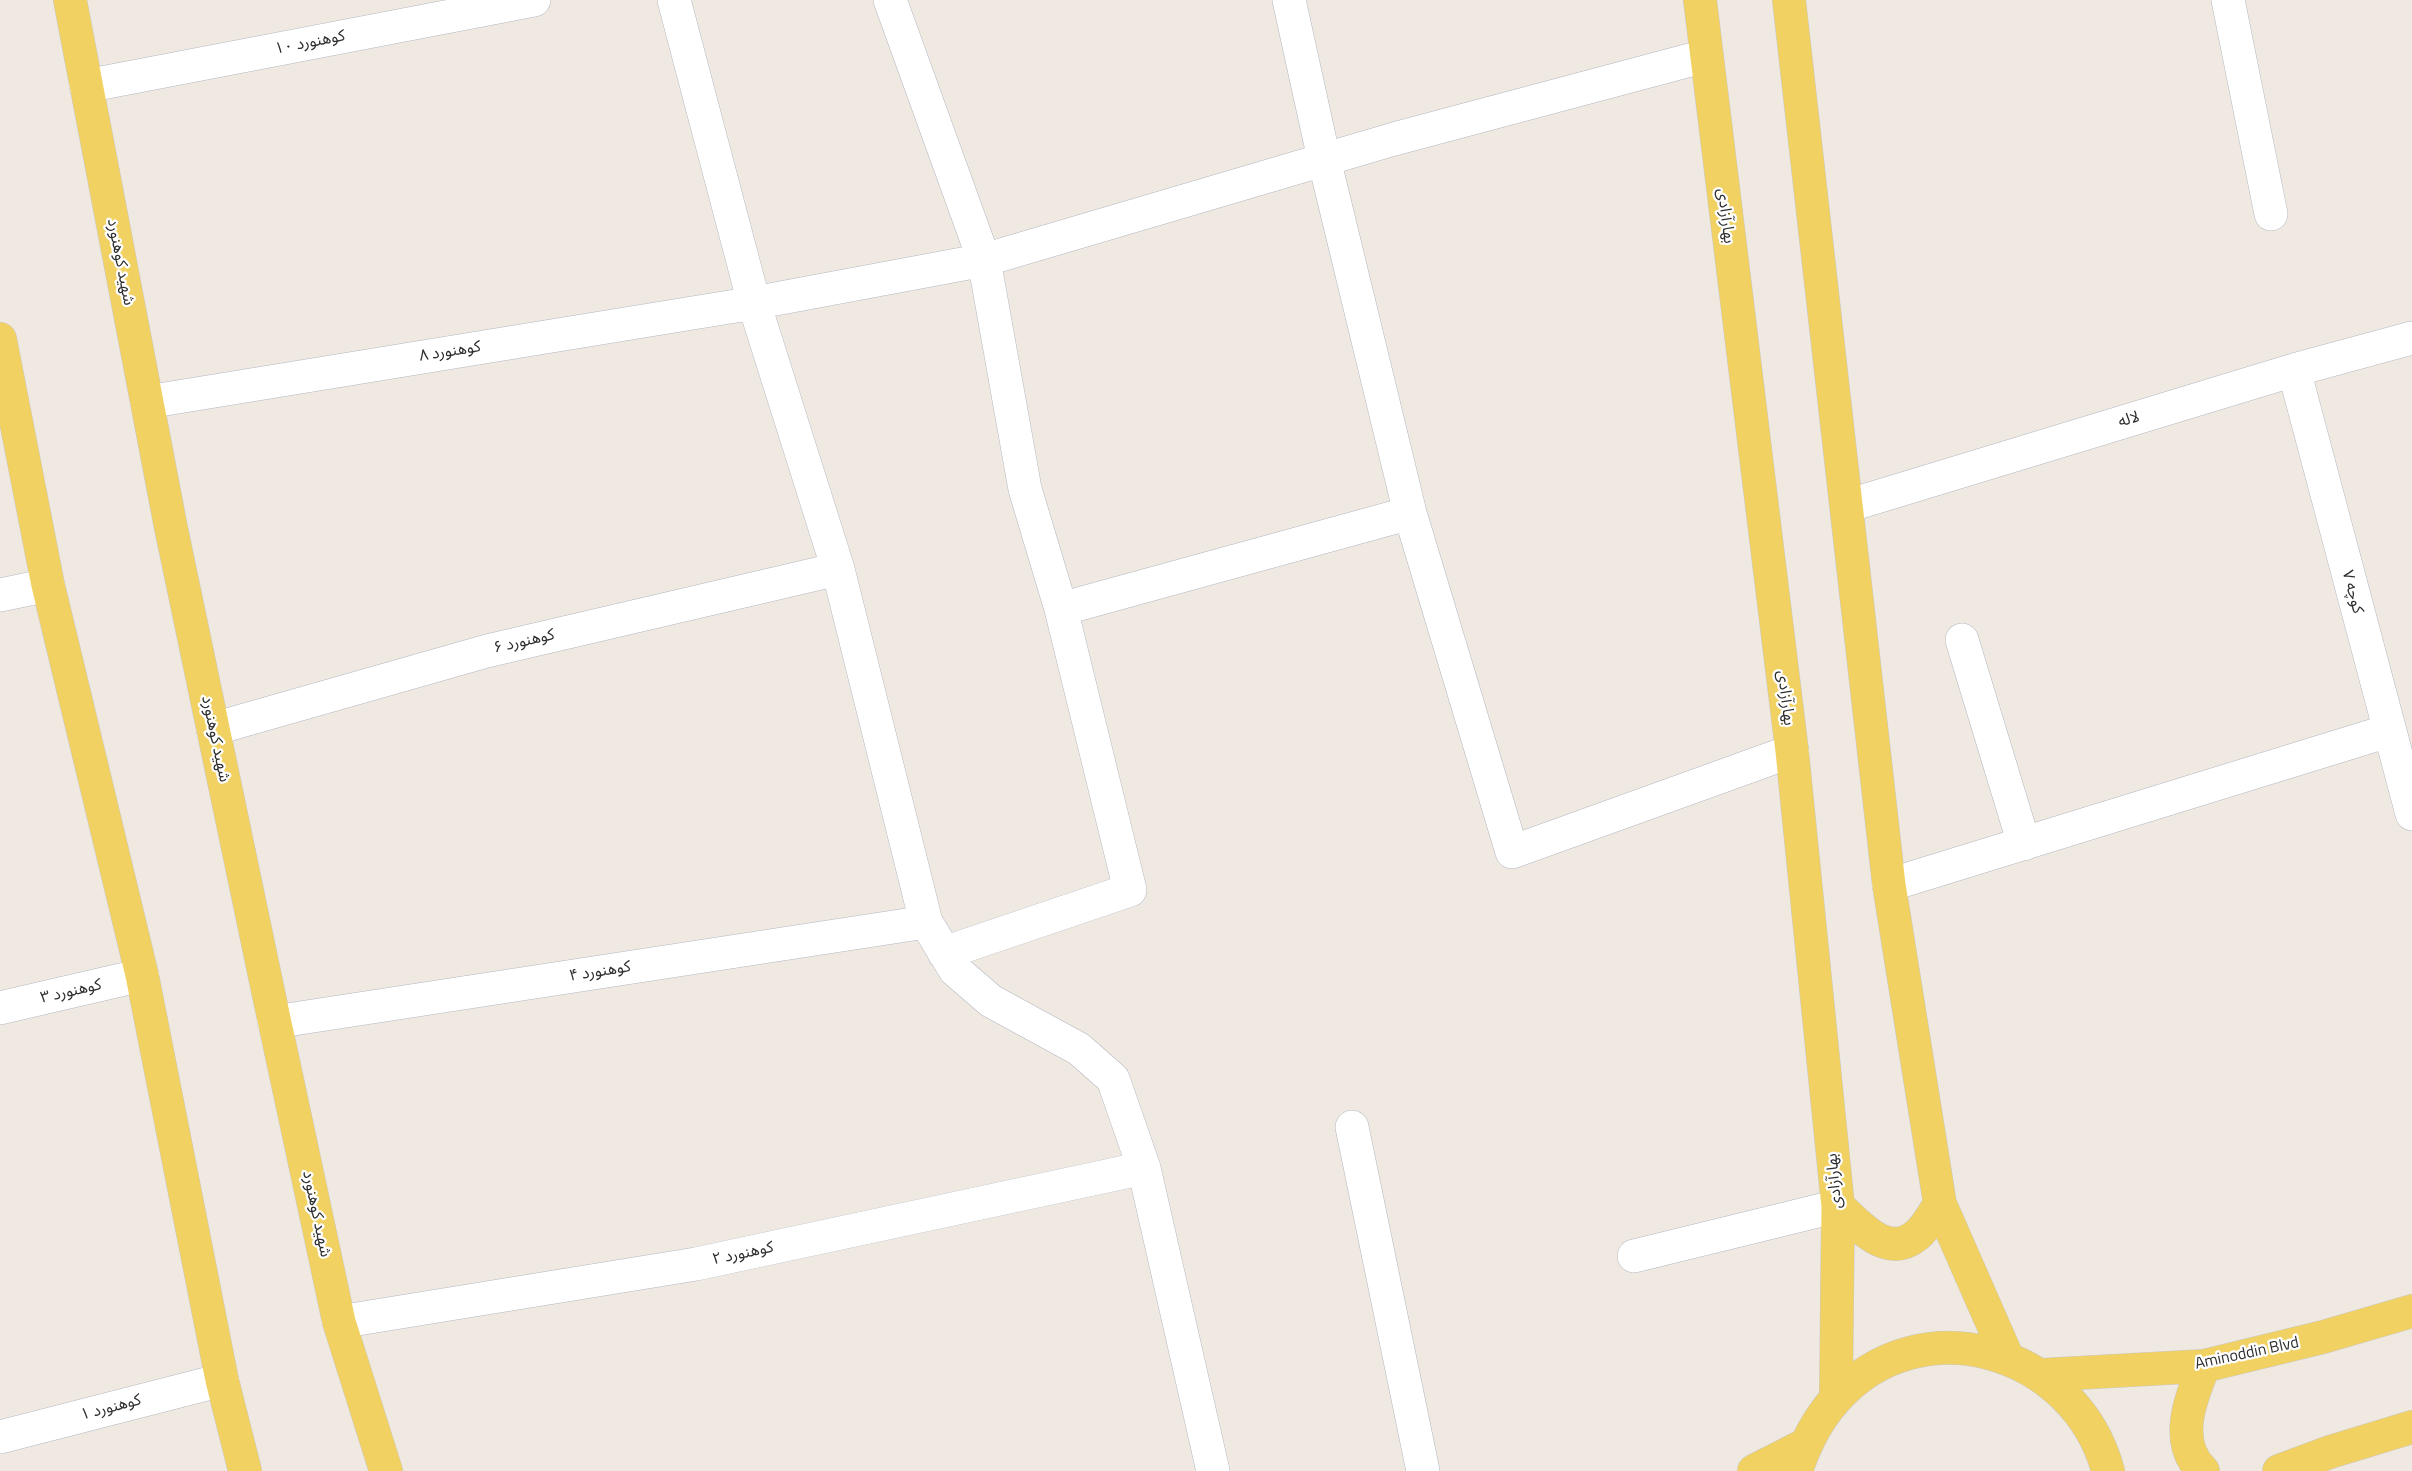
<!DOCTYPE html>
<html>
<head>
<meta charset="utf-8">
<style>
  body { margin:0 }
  canvas { display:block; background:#efe9e1 }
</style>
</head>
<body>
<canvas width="2412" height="1471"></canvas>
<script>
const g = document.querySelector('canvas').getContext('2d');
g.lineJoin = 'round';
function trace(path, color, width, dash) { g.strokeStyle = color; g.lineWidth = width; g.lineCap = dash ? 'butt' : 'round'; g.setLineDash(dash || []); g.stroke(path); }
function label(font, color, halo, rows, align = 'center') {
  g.font = font + ' "Titillium Web","Noto Sans Arabic",sans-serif'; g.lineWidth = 4.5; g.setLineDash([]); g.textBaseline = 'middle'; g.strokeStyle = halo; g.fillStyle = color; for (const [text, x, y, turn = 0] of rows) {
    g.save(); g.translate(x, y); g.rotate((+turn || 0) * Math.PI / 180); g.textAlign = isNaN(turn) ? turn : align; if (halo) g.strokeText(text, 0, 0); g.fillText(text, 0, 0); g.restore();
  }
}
const minor = new Path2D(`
  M674 0 754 303 838 569 926 922 955 970 991 1001 1079 1049 1113 1079 1144 1168 1213 1471
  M890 0 984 260 1394 139 1705 56
  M1289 0 1324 159 1410 513 1512 852 1792 751
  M2228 0 2271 214
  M86 86 534 0
  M2294 370 2412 814
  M147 402 754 303 984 260 1025 489 1061 609 1130 890 944 953
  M1847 506 2294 370 2412 338
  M0 595 48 585
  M1061 609 1410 513
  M1962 640 2024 844
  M213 729 487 651 838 569
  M1889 885 2388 731
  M0 1008 142 975
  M274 1022 926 922
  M1352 1127 1423 1471
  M1634 1256 1838 1206
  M339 1322 696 1264 1144 1168
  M0 1437 222 1380`);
const major = new Path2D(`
  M70 0 171 528 268 991 339 1322 386 1471
  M1700 0 1792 751 1838 1206 1836 1398
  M1789 0 1889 885 1940 1204 2008 1359
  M0 339 48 585 142 975 222 1380 245 1471
  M1838 1206C1860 1226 1887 1260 1917 1235 1926 1228 1933 1214 1940 1204
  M2041 1375 2204 1366 2323 1337 2412 1311
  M1754 1471 1805 1445
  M1796 1471C1805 1444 1816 1421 1835 1400 1920 1303 2076 1350 2108 1471
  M2203 1471C2173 1443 2190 1399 2204 1366
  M2279 1471 2330 1452 2412 1427`);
const streetNames = [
  ["کوهنورد ۱۰",310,43,-11],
  ["بهارآزادی",1725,216,83],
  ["شهید کوهنورد",120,262,79],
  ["کوهنورد ۸",450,352,-9],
  ["لاله",2129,420,-17],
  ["کوچه ۷",2352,592,75],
  ["کوهنورد ۶",524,642,-13],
  ["بهارآزادی",1785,698,83],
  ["شهید کوهنورد",215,739,78],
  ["کوهنورد ۴",600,972,-9],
  ["کوهنورد ۳",71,992,-13],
  ["بهارآزادی",1835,1181,-95],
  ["شهید کوهنورد",316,1214,78],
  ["کوهنورد ۲",743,1254,-12],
  ["Aminoddin Blvd",2247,1354,-12],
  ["کوهنورد ۱",111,1408,-15]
];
trace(minor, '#b4b7c1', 34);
trace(major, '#c9c9c9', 34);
trace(minor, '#fff', 33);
trace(major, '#f2d163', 33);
label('16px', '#2e2e2e', '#fff', streetNames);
</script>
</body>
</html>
